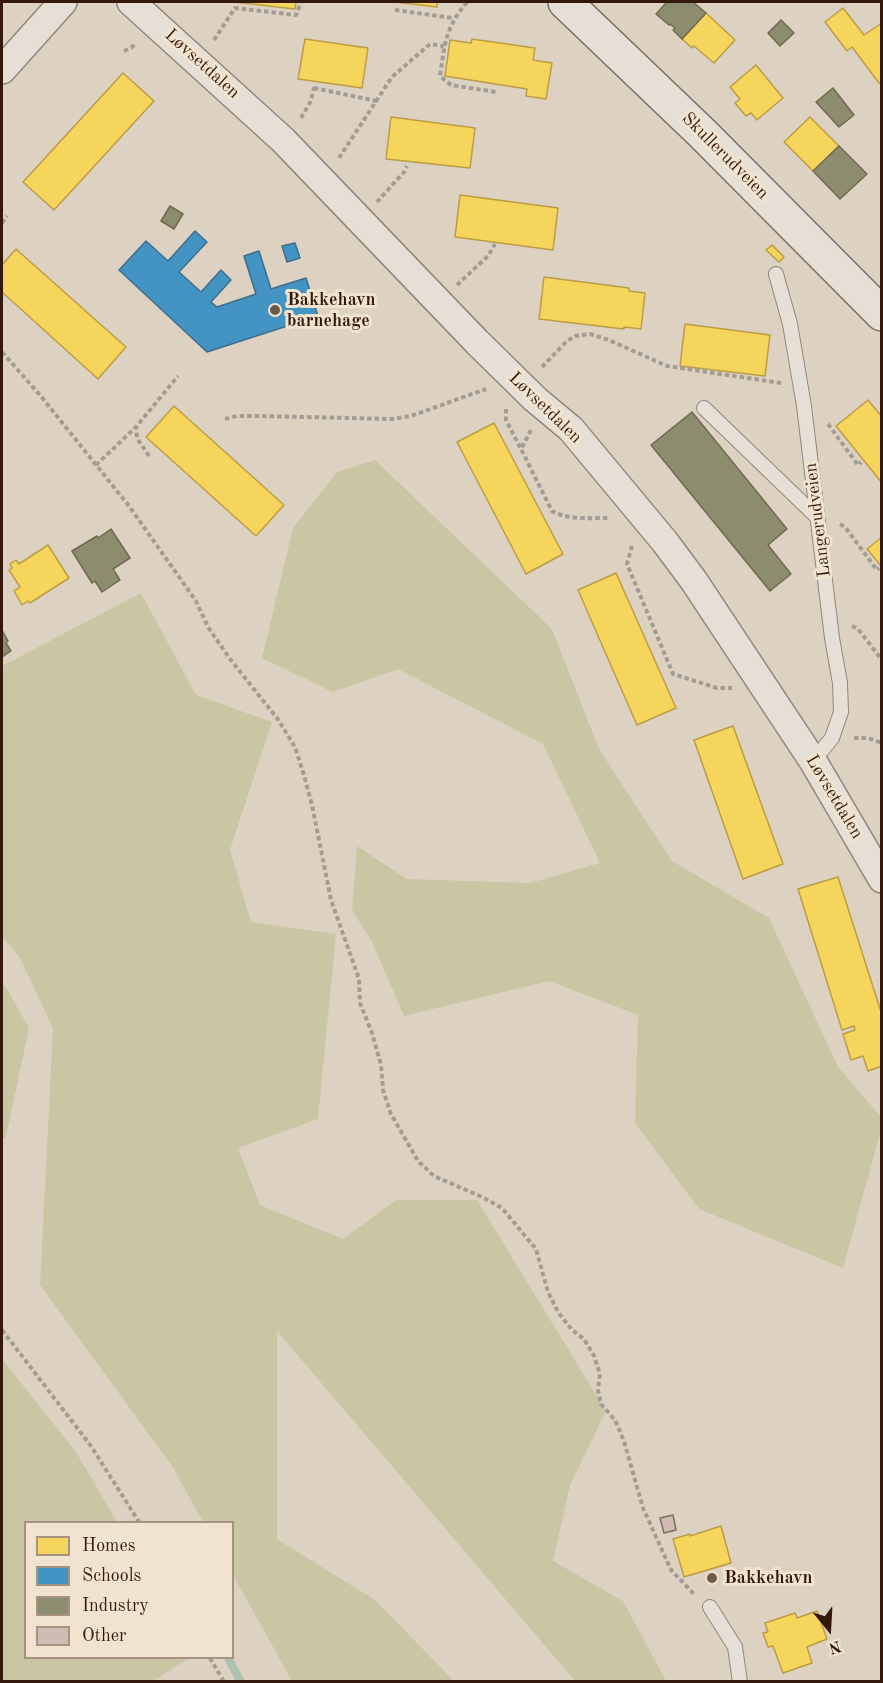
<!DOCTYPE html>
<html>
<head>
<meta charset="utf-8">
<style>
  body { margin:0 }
  #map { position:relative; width:883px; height:1683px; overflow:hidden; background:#ddd2c1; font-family:"Old Standard TT",serif }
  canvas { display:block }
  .frame { position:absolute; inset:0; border:3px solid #34180b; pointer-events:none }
  .legend { position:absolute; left:24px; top:1521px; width:210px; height:138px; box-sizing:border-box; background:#f1e4cf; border:2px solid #a59281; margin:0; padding:8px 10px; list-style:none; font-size:18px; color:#34180b }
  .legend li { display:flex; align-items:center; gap:12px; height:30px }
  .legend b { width:30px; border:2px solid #a59281 }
  .north { position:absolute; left:799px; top:1599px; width:60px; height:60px; -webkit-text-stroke:4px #f1e4cf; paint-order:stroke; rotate:162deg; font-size:16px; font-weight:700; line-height:24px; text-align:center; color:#34180b }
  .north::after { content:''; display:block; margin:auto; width:21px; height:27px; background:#34180b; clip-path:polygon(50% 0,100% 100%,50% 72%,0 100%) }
</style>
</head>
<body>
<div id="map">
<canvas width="883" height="1683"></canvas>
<div class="frame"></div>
<ul class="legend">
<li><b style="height:16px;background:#f6d55c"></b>Homes</li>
<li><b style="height:16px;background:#4393c3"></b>Schools</li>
<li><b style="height:16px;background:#8c8c6e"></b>Industry</li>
<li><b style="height:16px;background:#d0bcb2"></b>Other</li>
</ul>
<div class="north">N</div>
</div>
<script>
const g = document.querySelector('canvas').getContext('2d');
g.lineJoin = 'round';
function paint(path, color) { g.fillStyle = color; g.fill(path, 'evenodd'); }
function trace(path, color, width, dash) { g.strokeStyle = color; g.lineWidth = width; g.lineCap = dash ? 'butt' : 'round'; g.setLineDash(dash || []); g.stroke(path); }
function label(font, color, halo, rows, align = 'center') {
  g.font = font + ' "Old Standard TT",serif'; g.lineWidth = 6; g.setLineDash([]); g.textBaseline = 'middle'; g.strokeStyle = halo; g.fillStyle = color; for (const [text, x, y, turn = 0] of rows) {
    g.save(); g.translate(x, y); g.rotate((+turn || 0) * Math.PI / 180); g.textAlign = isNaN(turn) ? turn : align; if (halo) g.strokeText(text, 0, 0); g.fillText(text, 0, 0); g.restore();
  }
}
const green = new Path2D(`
  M375 460 552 629 599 749 672 861 769 918 838 1067 881 1117V1130L843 1268 699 1209 635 1123 638 1015 549 981 404 1016 372 942 352 910 357 846 407 879 530 883 600 863 543 744 398 669 333 692 262 658 293 528 337 472Z
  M141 593 196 695 272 722 230 850 251 922 336 934 318 1119 238 1148 260 1205 343 1239 396 1200H477L606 1411 570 1485 553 1561 623 1601 666 1681H575L277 1331V1539L375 1600 454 1681H292L233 1575 232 1522H203L172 1466 40 1285 53 1028 19 956 2 937V666Z
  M2 983 7 989 29 1028 6 1137 2 1140Z
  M2 1359 76 1452 117 1522H26V1658H189L153 1681H2Z`);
const homes = new Path2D(`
  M234 2H296L295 9Z
  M395 2H437V7Z
  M843 8 864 35 882 23V83H879L852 47 847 51 825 22Z
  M706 13 735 40 714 63 694 46 692 48 682 39Z
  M305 39 368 48 362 88 298 79Z
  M472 39 535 48 533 60 552 63 546 99 526 96 527 89 445 76 450 40 471 43Z
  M756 65 783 98 757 120 751 113 746 116 735 103 740 99 730 87Z
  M123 73 154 101 54 210 23 182Z
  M391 117 475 128 470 168 386 159Z
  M810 117 839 146 813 171 784 142Z
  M460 195 558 208 553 250 455 237Z
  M772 245 784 257 779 262 766 250Z
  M16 249 126 347 98 379 2 292V265Z
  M544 277 629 288V291L645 293 641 329 624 327V329L539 319Z
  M685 324 770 335 765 376 680 366Z
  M868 400 882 417V483L836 426Z
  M174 406 284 505 256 536 146 437Z
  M494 423 563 554 526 574 457 442Z
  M882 537V567L867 549Z
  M48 545 69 578 30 603 28 601 22 605 14 591 20 587 9 570 12 568 10 564 16 560 19 564Z
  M616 573 676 708 637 725 578 590Z
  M733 726 783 864 743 879 694 740Z
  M838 877 882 1015V1066L868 1071 863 1056 851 1060 843 1034 855 1030 854 1026 842 1030 798 889Z
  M721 1526 731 1563 684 1577 673 1539 690 1534V1536Z
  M817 1611 827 1639 807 1647 812 1663 783 1673 773 1646 768 1647 763 1633 768 1632 765 1623 795 1613 797 1618Z`);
const schools = new Path2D(`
  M195 231 207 242 179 272 201 292 221 270 231 280 211 302 217 307 256 294 244 256 259 251 271 289 306 278 318 316 207 352 119 270 146 241 168 261Z
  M295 243 300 258 287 262 282 246Z`);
const industry = new Path2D(`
  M667 2H693L706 13 682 39 673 30 675 28 670 24 669 25 656 14Z
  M781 20 794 33 780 46 768 33Z
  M833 88 854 115 839 127 816 102Z
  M839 146 867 174 840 199 813 171Z
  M170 206 183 214 174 229 161 221Z
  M692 412 787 529 768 545 791 574 770 591 651 445Z
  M111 529 130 558 113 569 120 580 102 592 95 581 92 583 72 551 97 536 98 538Z
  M2 630 8 641 6 643 11 651 2 657Z`);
const stream = new Path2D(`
  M228 1658 241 1682`);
const building = new Path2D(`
  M673 1515 676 1530 664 1533 660 1518Z`);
const path = new Path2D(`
  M467 2C445 29 445 42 440 76L451 85 496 92
  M395 10 453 18
  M214 40 235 8 296 15 301 2
  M124 51 131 48 136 43
  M314 88 377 101
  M301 118 311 101 314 87
  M339 158 392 77 430 44 444 46
  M377 202 404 172 407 166
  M2 223 7 216
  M457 285 488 256 495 244
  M2 352 40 395 129 506 196 601 208 627 230 659 277 718 295 747 304 775 312 805 331 900 359 979 360 1003 372 1033 381 1065 383 1090 391 1114 418 1161 434 1176 482 1197 502 1208 536 1249 548 1292 558 1312 572 1330 584 1339 594 1356 600 1374 598 1390 601 1404 615 1420 624 1441 643 1508 671 1570 695 1595
  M542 367 566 342 575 336 590 334 609 340 667 366 781 383
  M506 409V420L521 449
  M225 419 237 416H260L392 419 411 416 486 389
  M828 424 858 465 861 462
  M531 430 521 449 552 511C567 520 592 518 609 518
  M149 456 137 438 136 427 178 376
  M96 465 136 427
  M840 524 845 527 877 570 879 568
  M632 546 627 564 673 674 717 688H732
  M852 626 858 629 882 660
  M854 738H868L882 743
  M2 1330 91 1446 139 1522
  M210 1658 224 1682`);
const service = new Path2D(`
  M776 274 790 324 804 406 832 638 840 683 841 712 832 738 813 761
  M704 408 817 517
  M710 1607 735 1647 740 1682`);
const minor = new Path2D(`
  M131 2 283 140 477 342 535 399 571 429 665 542 694 581 813 761 882 879
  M2 70 63 2`);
const secondary = new Path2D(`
  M565 2 702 133 882 314`);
const markers = [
  [275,310,6,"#6f594b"],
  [712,1578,6,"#6f594b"]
];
const streetNames = [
  ["Løvsetdalen",202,64,42],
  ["Skullerudveien",725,156,45],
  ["Løvsetdalen",545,408,44],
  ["Langerudveien",818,520,-97],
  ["Løvsetdalen",834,797,59]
];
const poiNames = [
  ["Bakkehavn",287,300],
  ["barnehage",287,321],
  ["Bakkehavn",724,1578]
];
paint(green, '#c9c6a4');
paint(homes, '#f6d55c');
trace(homes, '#bc9c44', 1.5);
paint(schools, '#4393c3');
trace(schools, '#3e6e8c', 1.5);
paint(industry, '#8c8c6e');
trace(industry, '#726950', 1.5);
trace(stream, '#adc1b0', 8);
paint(building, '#d0bcb2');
trace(building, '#796e64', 1.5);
trace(service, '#91877c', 16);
trace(minor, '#91877c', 30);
trace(secondary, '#796e64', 36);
trace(path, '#a39c95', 4, [4.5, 3]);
trace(service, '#e5dfd6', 14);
trace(minor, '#e5dfd6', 27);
trace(secondary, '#e5dfd6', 33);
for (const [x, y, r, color] of markers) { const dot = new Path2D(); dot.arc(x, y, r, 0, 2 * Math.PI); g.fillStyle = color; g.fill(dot); trace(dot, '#f1e4cf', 2); }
label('18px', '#34180b', '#f1e4cf', streetNames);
label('bold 18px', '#34180b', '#f1e4cf', poiNames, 'left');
</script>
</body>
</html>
